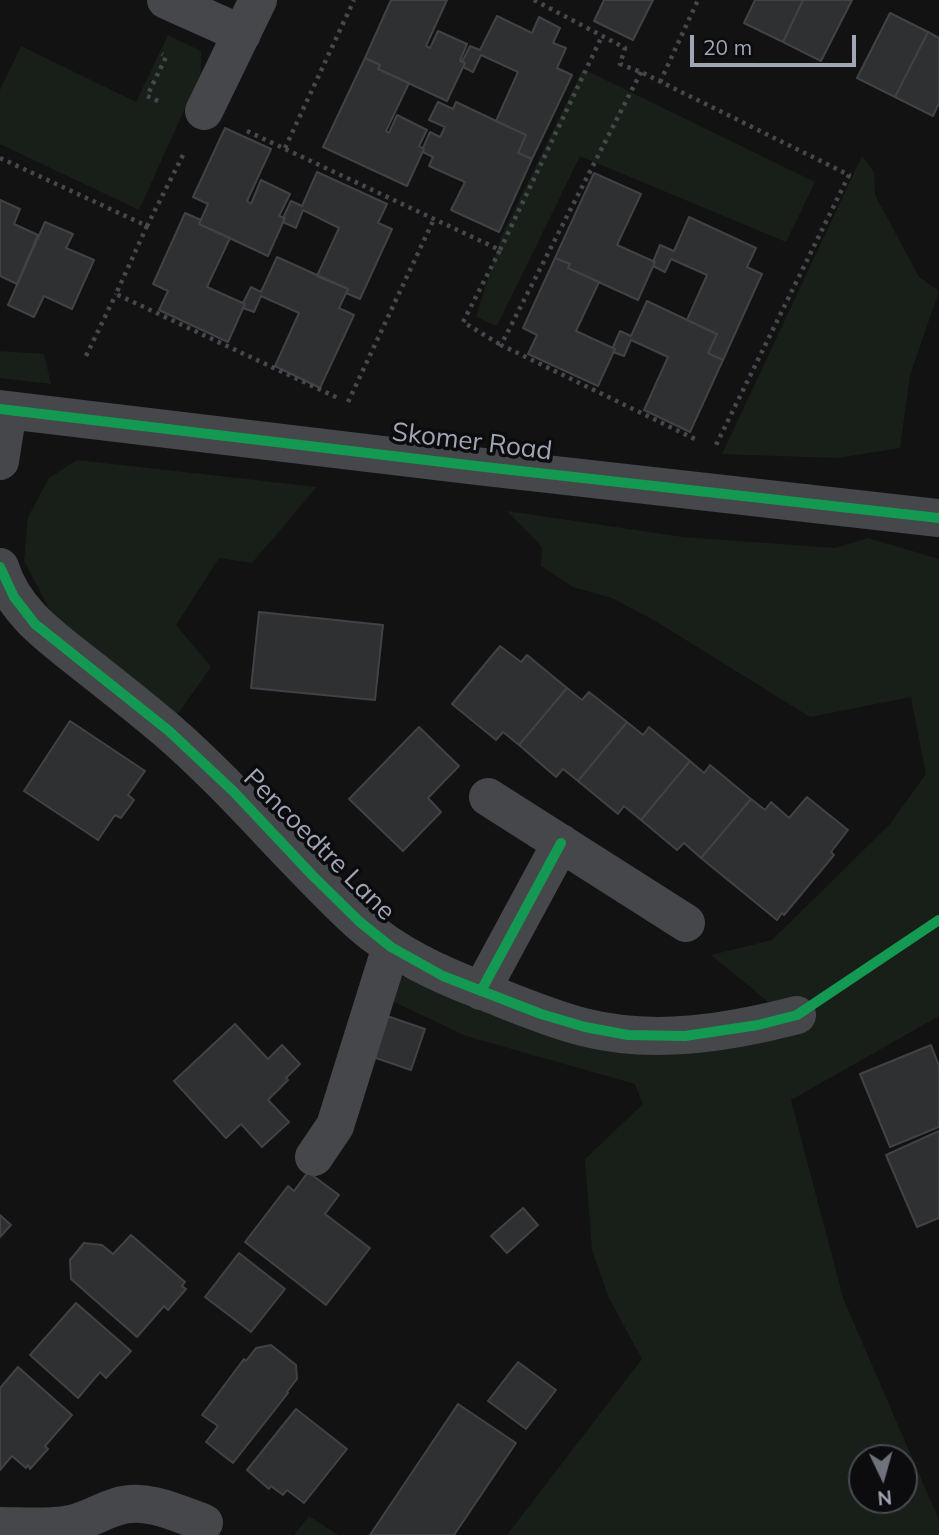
<!DOCTYPE html>
<html>
<head>
<meta charset="utf-8">
<style>
  body { margin:0 }
  #map { position:relative; width:939px; height:1535px; overflow:hidden; background:#121212; font-family:Mulish,sans-serif }
  canvas { display:block }
  .north { position:absolute; left:848px; top:1444px; width:70px; height:70px; box-sizing:border-box; background:#0c0c0e; border:2px solid #484a51; border-radius:50%; rotate:175deg; font-size:19px; font-weight:700; line-height:28px; text-align:center; color:#a1a6b5 }
  .north::after { content:''; display:block; margin:auto; width:24px; height:32px; background:#6f727c; clip-path:polygon(50% 0,100% 100%,50% 72%,0 100%) }
  .scale { position:absolute; left:690px; top:35px; width:166px; height:32px; box-sizing:border-box; border:4px solid #a1a6b5; border-top:0; padding-left:9px; font-size:21px; line-height:24px; white-space:nowrap; color:#a1a6b5; -webkit-text-stroke:5px #0c0c0e; paint-order:stroke }
</style>
</head>
<body>
<div id="map">
<canvas width="939" height="1535"></canvas>
<div class="north">N</div>
<div class="scale">20 m</div>
</div>
<script>
const g = document.querySelector('canvas').getContext('2d');
g.lineJoin = 'round';
function paint(path, color) { g.fillStyle = color; g.fill(path, 'evenodd'); }
function trace(path, color, width, dash) { g.strokeStyle = color; g.lineWidth = width; g.lineCap = dash ? 'butt' : 'round'; g.setLineDash(dash || []); g.stroke(path); }
function label(font, color, halo, rows, align = 'center') {
  g.font = font + ' Mulish,sans-serif'; g.lineWidth = 7; g.setLineDash([]); g.textBaseline = 'middle'; g.strokeStyle = halo; g.fillStyle = color; for (const [text, x, y, turn = 0] of rows) {
    g.save(); g.translate(x, y); g.rotate((+turn || 0) * Math.PI / 180); g.textAlign = isNaN(turn) ? turn : align; if (halo) g.strokeText(text, 0, 0); g.fillText(text, 0, 0); g.restore();
  }
}
const green = new Path2D(`
  M168 35 201 51V73L139 210 0 144V90L21 46 136 102Z
  M583 69 815 182 786 242 580 156 497 326 476 317 501 237Z
  M862 156 874 172 875 195 919 277 939 291 910 375 900 448 837 458 722 454Z
  M0 351 44 354 51 384 0 378Z
  M77 460 317 487 252 563 219 558 176 625 211 667 172 722 54 618 24 561 28 517 49 478Z
  M507 511 683 537 835 548 868 538 939 559V1016L791 1100 843 1298 939 1520V1535H507L642 1359 608 1296 592 1250 585 1159 643 1104 635 1084 466 1036 390 1000 401 976 490 1014 558 1039 782 1013 711 955 772 940 890 824 926 774 911 697 810 717 657 622 612 598 573 587 541 566 542 547ZM862 1458H904V1500H862Z
  M309 1516 338 1535H294Z`);
const building = new Path2D(`
  M391 0H447L426 46 430 48 438 31 467 44 460 61 465 63 447 101 378 69 380 65 365 58Z
  M604 0H653L633 40 594 21Z
  M755 0H803L783 42 744 23Z
  M803 0H852L821 61 783 42Z
  M890 13 928 32 895 97 857 78Z
  M497 16 532 33 539 17 560 28 553 43 566 48 557 68 572 75 532 159 518 153 526 135 496 121 518 72 481 55 473 72 463 67 465 63 462 62 470 46 480 50Z
  M928 32 939 38V103L933 116 895 97Z
  M365 58 380 65 378 69 409 83 386 131 389 133 397 115 427 130 419 146 424 149 407 186 323 147Z
  M438 102 453 109 456 102 526 135 518 153 532 159 499 232 451 210 465 182 429 166 433 157 423 152 424 149 423 148 430 132 440 137 445 127 429 120Z
  M225 128 271 149 247 201 251 204 261 180 290 194 279 216 285 218 268 256 199 224 208 204 193 197Z
  M317 172 387 204 378 223 392 229 360 299 346 293 348 289 317 276 339 228 303 210 296 228 283 222 285 218H283L291 201 302 206Z
  M594 173 641 194 617 245 655 262 638 300 568 268 570 264 555 258Z
  M0 200 20 209 14 224 38 235 17 284 0 276Z
  M185 213 201 220 199 224 230 238 207 287 245 304 228 342 159 310 168 291 153 284Z
  M689 217 756 248 747 267 762 274 723 360 708 353 717 334 687 320 707 275 671 259 665 272 653 266 655 262H653L660 245 674 251Z
  M45 222 73 234 66 248 94 260 72 309 44 296 34 317 8 305Z
  M277 257 348 289 339 308 354 315 320 388 275 366 299 313 261 296 254 312 243 308 245 304 243 303 251 287 261 292Z
  M555 258 570 264 568 268 599 282 576 331 615 349 598 386 528 354 537 335 523 328Z
  M647 301 717 334 708 353 723 360 690 432 644 410 668 357 631 340 624 356 613 352 615 349 613 347 620 331 631 336Z
  M259 612 383 625 375 700 251 688Z
  M500 646 521 662 527 655 567 688 519 745 503 732 496 740 452 704Z
  M567 688 582 700 589 692 627 722 578 781 563 769 556 777 519 745Z
  M70 721 145 771 128 795 134 800 121 818 115 815 98 840 24 791Z
  M627 722 643 735 649 727 690 761 641 820 624 806 618 814 578 781Z
  M419 727 459 766 428 798 441 812 403 851 349 799Z
  M690 761 704 773 710 765 751 799 701 858 684 843 677 850 641 820Z
  M807 797 848 830 831 852 834 855 784 915 782 913 777 920 701 858 751 799 765 810 771 802 789 818Z
  M384 1015 425 1029 411 1070 370 1056Z
  M235 1024 268 1059 282 1045 300 1064 286 1078 288 1080 268 1100 289 1122 262 1147 241 1124 226 1138 174 1081Z
  M931 1045 939 1066V1127L890 1147 860 1074Z
  M939 1131V1218L917 1227 886 1155Z
  M308 1172 339 1195 325 1214 370 1248 326 1305 245 1242 288 1186 294 1191Z
  M523 1208 538 1225 507 1253 491 1236Z
  M0 1215 11 1225 0 1237Z
  M131 1235 185 1282 182 1286 186 1289 168 1310 164 1306 137 1337 71 1279 70 1260 84 1243 102 1245 113 1254Z
  M239 1253 285 1289 251 1332 205 1297Z
  M76 1303 131 1351 106 1378 100 1372 78 1398 30 1355Z
  M271 1345 296 1365 297 1379 287 1392 288 1393 233 1463 206 1442 218 1426 202 1415 244 1359 246 1361 256 1348Z
  M518 1362 556 1390 526 1429 488 1401Z
  M18 1367 72 1415 45 1446 48 1449 30 1469 28 1465 26 1468 12 1456 0 1470V1388Z
  M458 1404 516 1443 454 1535H370Z
  M296 1409 347 1449 304 1503 287 1490 283 1495 271 1486 269 1489 247 1470Z`);
const path = new Path2D(`
  M534 0 625 48 620 64 641 72 849 175 716 445
  M641 72 501 345 697 440
  M660 82 698 0
  M158 101 147 96 166 57 162 54
  M247 131 500 250 463 322 501 345
  M285 148 354 0
  M0 158 147 226 183 155
  M147 226 116 294 338 398
  M500 250 602 36
  M86 356 116 294
  M348 402 434 219
  M838 988 939 920`);
const minor = new Path2D(`
  M166 0 242 34
  M204 111 258 0
  M0 409 476 466 939 518
  M0 461 8 410
  M0 567C13 611 51 637 85 664 113 686 141 708 168 731 236 790 293 861 359 922 395 954 438 974 483 991 516 1004 548 1018 583 1027 654 1045 727 1033 797 1015
  M488 797 686 923
  M481 991 561 843
  M314 1157 335 1126 391 947
  M0 1526C21 1526 44 1528 65 1525 83 1523 99 1512 116 1507 145 1497 177 1513 204 1523`);
const cycleway = new Path2D(`
  M0 409 476 466 939 518
  M0 567 14 597 35 624 169 731 233 791 313 876 360 922 391 947 443 976 541 1014 585 1027 628 1035 685 1036 758 1025 797 1015 939 920
  M481 991 561 843`);
const streetNames = [
  ["Skomer Road",472,442,7],
  ["Pencoedtre Lane",319,845,45]
];
paint(green, '#181f19');
paint(building, '#2f3032');
trace(building, '#404246', 2);
trace(path, '#47484d', 4.5, [3.5, 5]);
trace(minor, '#46474b', 38);
trace(cycleway, '#139951', 10);
label('26px', '#a1a6b5', '#0c0c0e', streetNames);
</script>
</body>
</html>
